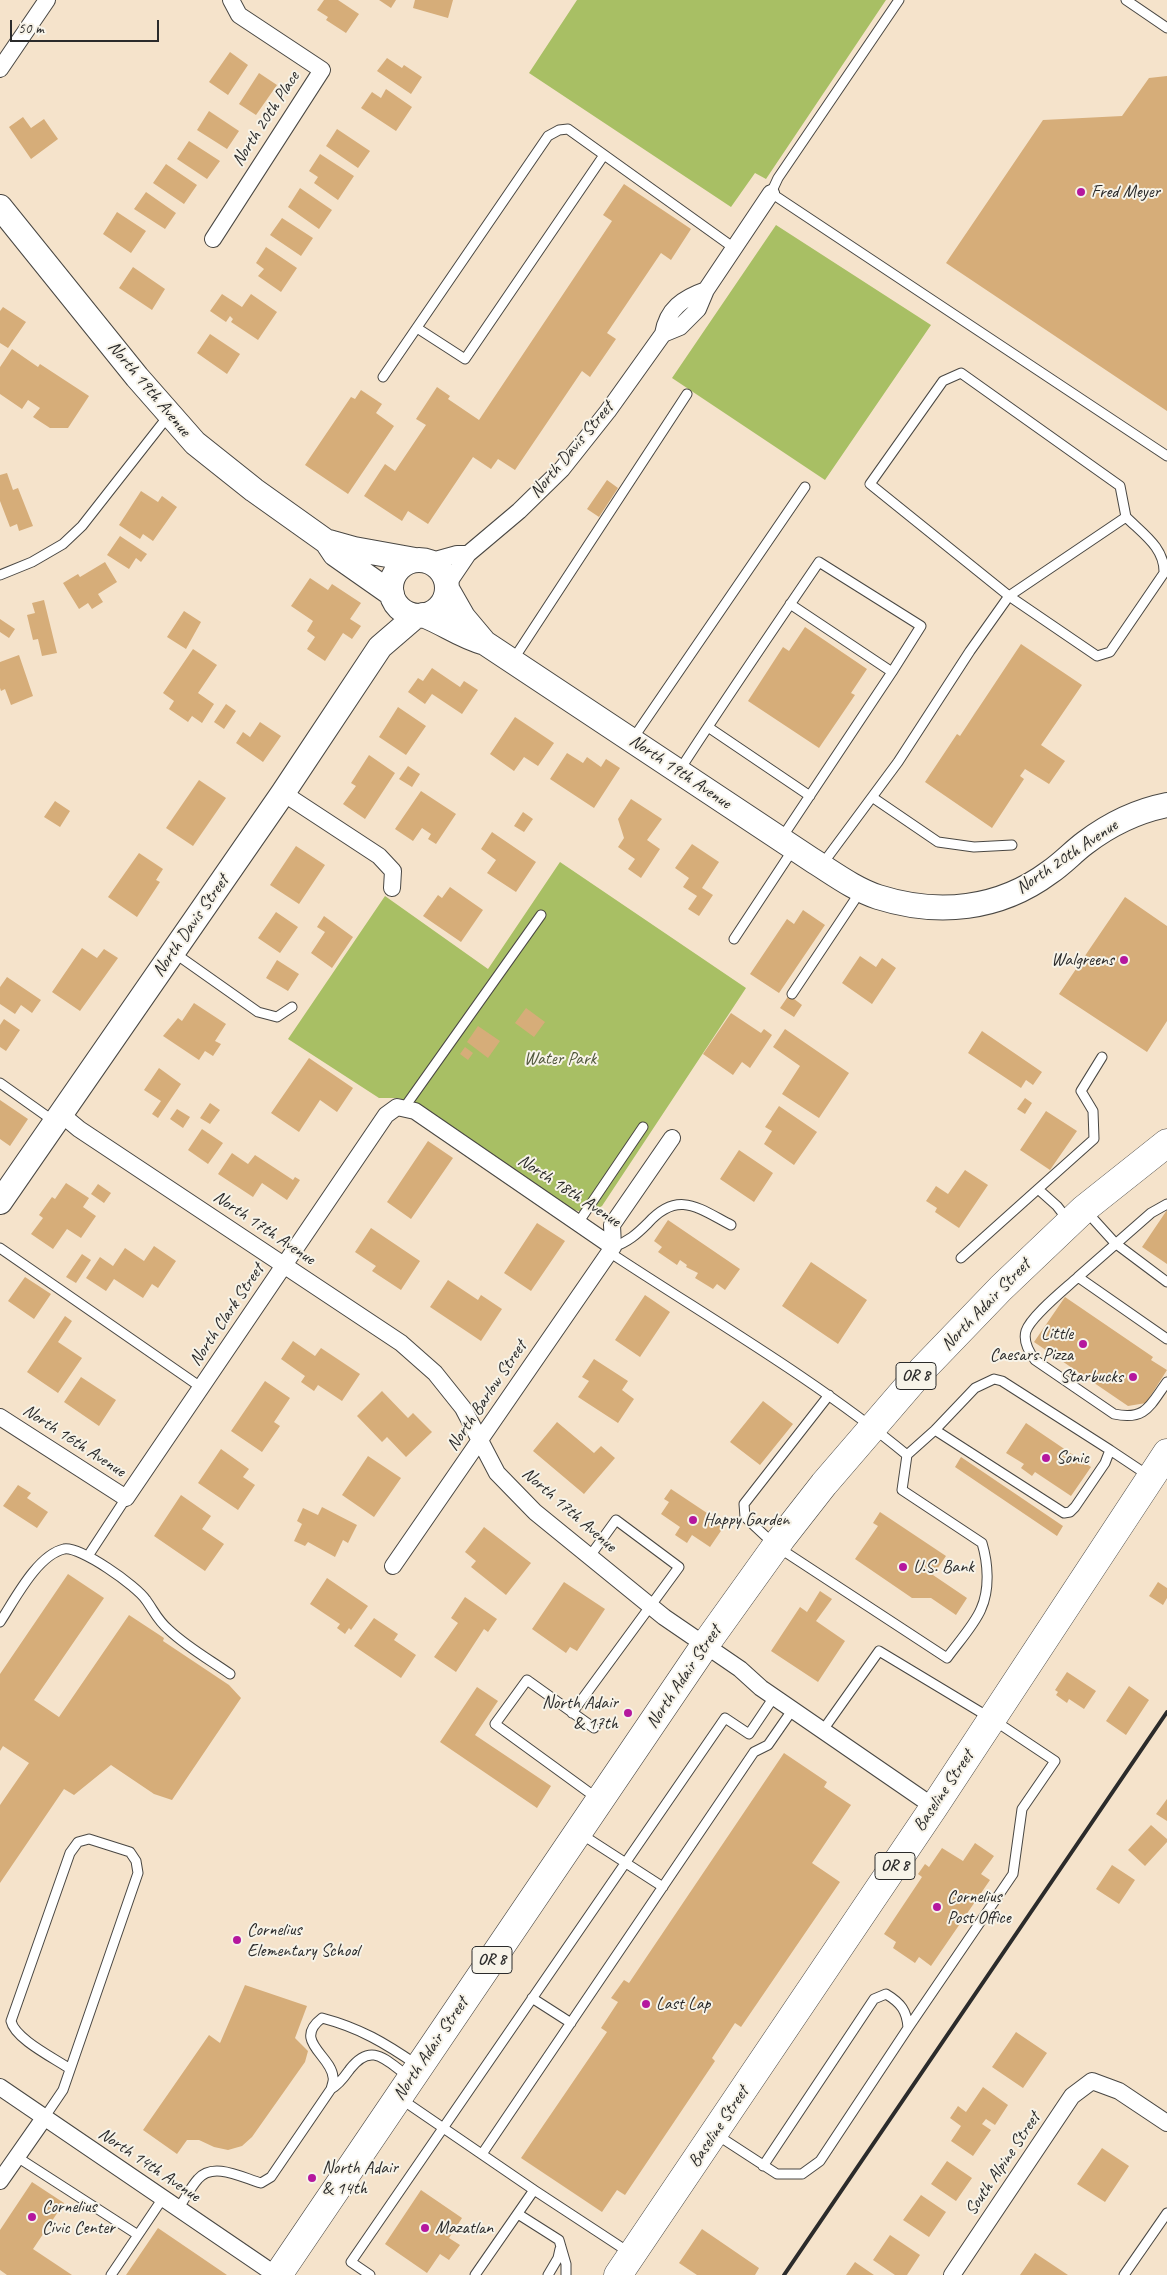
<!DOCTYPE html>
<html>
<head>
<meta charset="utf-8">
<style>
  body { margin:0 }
  #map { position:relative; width:1167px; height:2275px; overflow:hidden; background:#f5e3cb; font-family:Caveat,sans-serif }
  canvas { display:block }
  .scale { position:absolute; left:10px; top:20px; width:149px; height:22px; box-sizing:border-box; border:2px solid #2b2b2b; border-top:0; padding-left:6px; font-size:15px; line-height:18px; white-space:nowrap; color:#2b2b2b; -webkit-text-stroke:4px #f7f3e8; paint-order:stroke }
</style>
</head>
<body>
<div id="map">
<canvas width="1167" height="2275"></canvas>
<div class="scale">50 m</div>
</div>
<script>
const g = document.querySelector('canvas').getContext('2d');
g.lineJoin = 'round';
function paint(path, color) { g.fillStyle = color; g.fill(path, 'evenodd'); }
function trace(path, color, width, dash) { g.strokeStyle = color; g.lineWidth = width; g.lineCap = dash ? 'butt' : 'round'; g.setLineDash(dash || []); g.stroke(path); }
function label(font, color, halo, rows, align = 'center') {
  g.font = font + ' Caveat,sans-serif'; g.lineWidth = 4; g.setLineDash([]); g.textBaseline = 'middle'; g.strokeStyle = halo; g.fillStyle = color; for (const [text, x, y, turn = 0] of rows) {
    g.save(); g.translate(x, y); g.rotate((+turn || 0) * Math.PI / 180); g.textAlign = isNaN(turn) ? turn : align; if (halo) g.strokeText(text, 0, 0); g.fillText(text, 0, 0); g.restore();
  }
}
const green = new Path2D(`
  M577 0H886L766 179 755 173 731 207 529 73Z
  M776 225 931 325 825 480 672 378Z
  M560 862 746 988 602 1206 589 1213 574 1210 417 1104 398 1098H379L288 1039 385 896 488 969Z`);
const building = new Path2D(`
  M324 0H338L359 14 346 33 326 20 328 17 317 10Z
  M379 0H396L391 8Z
  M415 0H453L448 18 413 8Z
  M230 52 248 65 228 95 209 82Z
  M387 58 402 68 404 65 422 77 411 94 377 71Z
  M259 73 277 85 256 115 239 104Z
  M1167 76V411L946 263 1043 120 1122 116 1149 78Z
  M386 89 412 107 396 131 361 108 372 92 381 98Z
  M209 111 239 131 227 149 197 130Z
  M23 117 31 128 44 119 58 139 31 159 9 127Z
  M337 129 370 151 358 168 326 146Z
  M189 141 220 161 207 179 177 159Z
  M320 154 354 176 338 200 314 183 318 177 309 171Z
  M166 164 197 185 184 204 153 183Z
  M624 184 691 229 671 260 661 253 607 333 616 339 590 377 582 371 515 470 498 459 491 469 473 457 428 524 408 511 402 521 364 496 385 464 395 471 426 425 416 419 437 387 450 396 448 399 479 420 612 221 603 215Z
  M300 188 332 210 319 229 288 207Z
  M146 192 176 213 165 229 134 209Z
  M117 212 146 231 131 253 103 234Z
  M282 218 313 238 301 256 270 235Z
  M266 247 297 268 281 292 258 276 264 269 256 263Z
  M133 267 165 289 152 310 119 288Z
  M222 294 242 307 251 294 277 312 258 340 231 322 233 319 230 316 226 322 210 311Z
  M3 307 26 322 8 348 0 343V311Z
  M210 334 240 354 227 374 197 353Z
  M12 349 38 367 40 364 89 396 68 428H50L33 417 40 408 28 400 22 409 0 394V367Z
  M361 390 382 404 376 413 394 426 348 494 305 465 351 397 355 399Z
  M7 473 13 490 18 488 33 526 19 531 17 524 10 527 0 501V475Z
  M607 480 618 488 599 517 587 509Z
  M141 491 158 502 162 496 177 507 153 541 143 534 140 539 119 525Z
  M120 536 147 554 141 562 136 558 129 569 107 555Z
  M105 562 117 582 98 594 103 602 92 609 88 603 79 609 63 583 78 574 80 577Z
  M310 578 328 590 332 584 361 603 350 619 361 626 352 639 343 633 325 661 307 649 315 637 307 631 313 621 291 606Z
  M44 600 57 653 42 656 38 639 33 640 27 615 35 613 32 603Z
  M184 611 201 622 186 649 167 637Z
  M0 619 15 629 9 638 0 632Z
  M805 627 867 669 851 693 855 695 819 748 748 701 783 647 789 651Z
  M1021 644 1082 685 1041 745 1065 761 1049 784 1025 769 1020 776 1024 779 992 828 925 782 957 734 960 736Z
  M193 649 217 665 198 693 214 704 202 723 192 716 188 722 169 709 174 701 163 693Z
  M19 655 33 696 11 705 5 689 1 691 0 688V662Z
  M432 668 460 687 464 681 478 690 462 714 432 694 425 704 408 692 418 678 423 681Z
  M226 704 236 711 224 729 214 722Z
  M398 707 426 726 406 755 379 737Z
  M515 717 554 743 538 766 524 757 514 771 490 754Z
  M260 722 281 736 263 762 236 743 243 732 250 737Z
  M567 753 583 763 587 757 601 767 606 759 620 768 594 808 550 779Z
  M369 755 395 773 365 819 343 804 356 786 351 783Z
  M408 766 420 774 412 787 399 779Z
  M199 780 226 798 193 846 166 828Z
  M421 791 456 814 436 844 428 839 431 834 422 828 413 841 395 829Z
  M631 799 662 819 647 840 660 849 641 878 628 869 635 859 618 847 624 838 618 819Z
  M55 801 70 811 60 827 44 817Z
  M523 812 533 819 524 832 514 826Z
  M492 832 536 862 516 892 487 873 496 860 481 849Z
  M692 844 719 862 702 888 713 895 699 916 688 909 697 896 683 887 689 878 675 868Z
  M296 846 325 865 299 904 270 885Z
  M139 853 163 869 156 880 160 882 137 917 108 897Z
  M450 887 483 910 461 942 423 916 438 895 442 898Z
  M1125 897 1167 926V1021L1147 1052 1059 994Z
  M803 910 825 925 779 993 750 974 787 919 794 924Z
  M276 912 298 927 280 953 258 938Z
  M324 916 353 937 332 968 311 953 325 932 317 927Z
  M82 948 97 958 104 949 118 958 80 1011 52 992Z
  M860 956 876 967 882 958 896 968 872 1004 842 983Z
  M277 960 299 974 288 991 266 978Z
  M7 977 41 1000 32 1013 21 1005 15 1014 0 1004V987Z
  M789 995 802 1005 794 1017 780 1008Z
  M194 1003 226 1024 215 1041 221 1044 213 1056 205 1051 199 1060 163 1036 178 1018 182 1021Z
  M526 1008 545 1022 534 1037 515 1023Z
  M731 1013 761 1033 764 1029 772 1035 750 1068 742 1062 733 1075 703 1054Z
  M4 1019 20 1030 6 1051 0 1047V1025Z
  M478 1026 500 1041 488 1058 467 1042Z
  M785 1029 849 1073 819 1118 782 1094 800 1066 773 1047Z
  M982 1031 1042 1072 1033 1085 1026 1080 1021 1088 968 1053Z
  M465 1047 473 1053 468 1060 460 1054Z
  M309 1058 353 1088 337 1112 320 1100 299 1132 271 1113Z
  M159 1068 181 1084 158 1118 152 1114 161 1101 144 1090Z
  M1025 1098 1032 1103 1025 1114 1017 1109Z
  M0 1100 28 1119 10 1146 0 1139Z
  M210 1103 220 1110 210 1124 200 1118Z
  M779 1106 817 1132 794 1165 764 1144 772 1131 765 1127Z
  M177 1109 190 1117 183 1128 170 1119Z
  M1046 1111 1077 1131 1050 1170 1020 1150Z
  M202 1129 223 1143 208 1164 188 1150Z
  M428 1141 453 1158 411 1219 387 1202Z
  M739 1150 773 1173 754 1202 720 1179Z
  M232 1153 248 1164 255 1155 293 1180 295 1177 300 1180 287 1200 262 1183 253 1197 218 1174Z
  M965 1170 988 1185 959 1228 935 1212 937 1208 926 1201 936 1186 948 1194Z
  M66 1183 89 1198 83 1207 96 1216 81 1238 67 1229 53 1249 31 1234 43 1218 39 1215 52 1197 55 1199Z
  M98 1184 111 1193 104 1203 91 1194Z
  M1167 1210V1264L1142 1247Z
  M668 1220 740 1269 725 1290 717 1284 713 1289 695 1278 698 1273 686 1267 687 1265 680 1260 677 1265 658 1252 662 1247 654 1241Z
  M537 1223 565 1241 531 1291 504 1273Z
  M371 1228 420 1261 401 1290 372 1271 376 1266 355 1252Z
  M154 1246 176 1261 158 1288 152 1284 143 1298 114 1279 106 1291 86 1278 100 1257 113 1266 125 1248 144 1261Z
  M82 1254 91 1260 76 1283 66 1277Z
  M811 1262 867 1300 838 1344 782 1306Z
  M25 1277 51 1294 34 1319 8 1301Z
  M448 1280 478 1300 481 1295 502 1309 481 1341 430 1307Z
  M645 1295 670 1312 640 1357 615 1340Z
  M1065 1297 1153 1357 1151 1360 1167 1370 1146 1403 1128 1406 1034 1342Z
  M65 1316 72 1321 58 1342 82 1358 58 1393 27 1372Z
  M293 1341 315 1356 321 1348 360 1374 342 1401 318 1385 314 1391 301 1382 305 1376 281 1359Z
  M594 1359 628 1381 622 1390 634 1399 618 1423 578 1397 589 1381 582 1377Z
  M81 1377 116 1400 99 1426 64 1402Z
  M265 1381 290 1398 274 1422 280 1426 262 1452 231 1431Z
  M382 1391 408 1418 413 1413 432 1432 406 1457 387 1437 382 1442 357 1416Z
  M763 1401 793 1424 760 1465 730 1442Z
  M557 1422 594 1453 601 1446 615 1458 584 1494 533 1451Z
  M1026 1423 1091 1467 1071 1496 1035 1472 1032 1476 1021 1468 1024 1464 1006 1453Z
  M221 1449 249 1469 243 1477 255 1485 238 1510 198 1483Z
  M368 1456 401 1478 374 1517 342 1495Z
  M961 1457 1063 1526 1057 1536 955 1467Z
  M18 1485 31 1493 27 1498 48 1512 37 1528 3 1506Z
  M671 1489 725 1525 710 1547 692 1535 687 1543 675 1535 680 1527 661 1514 669 1502 664 1499Z
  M181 1495 211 1516 202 1529 224 1544 205 1571 154 1536Z
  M322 1507 357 1525 348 1543 343 1540 335 1557 308 1542 305 1546 294 1541 302 1524 297 1521 303 1508 318 1515Z
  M880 1512 946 1556 933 1575 967 1598 956 1615 931 1598H912L855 1559 878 1526 873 1523Z
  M484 1527 531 1563 506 1595 471 1567 476 1561 465 1552Z
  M68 1574 104 1598 34 1700 59 1717 129 1615 164 1638 163 1641 229 1685 241 1698 172 1800 154 1794 111 1765 74 1795 64 1789 0 1883V1805L29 1763 3 1746 0 1751V1674Z
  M327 1578 368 1606 351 1630 349 1628 345 1634 337 1628 340 1624 310 1604Z
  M564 1582 605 1609 577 1651 570 1647 566 1653 532 1629Z
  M1158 1582 1167 1588V1598L1163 1605 1149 1596Z
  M820 1591 832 1599 816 1621 845 1641 818 1682 771 1651 800 1607 807 1612Z
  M465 1597 497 1619 488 1632 484 1629 456 1672 434 1657 458 1623 451 1618Z
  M374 1618 398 1634 394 1640 416 1655 401 1678 354 1646Z
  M1067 1672 1096 1691 1084 1709 1069 1699 1067 1703 1056 1695 1058 1692 1055 1690Z
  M1129 1686 1149 1700 1126 1735 1106 1721Z
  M477 1687 498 1701 475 1735 551 1786 537 1808 440 1742Z
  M784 1753 827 1782 824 1787 851 1805 812 1863 840 1882 741 2027 735 2023 712 2058 715 2061 625 2195 617 2190 602 2212 521 2158 607 2032 601 2028 618 2002 611 1998 624 1980 629 1983Z
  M1167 1799V1821L1156 1814Z
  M1151 1825 1167 1839V1842L1145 1866 1128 1850Z
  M975 1843 994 1856 981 1874 990 1880 931 1966 919 1957 915 1963 893 1948 896 1942 884 1934 922 1877 918 1874 925 1864 929 1867 942 1848 963 1861Z
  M1112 1865 1135 1880 1119 1904 1096 1889Z
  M245 1985 307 2006 295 2038 308 2051 305 2062 252 2137 242 2146 228 2150 214 2147 199 2140H187L177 2154 143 2130 209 2035 220 2043Z
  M1016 2032 1047 2053 1023 2088 992 2067Z
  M983 2087 1008 2105 995 2125 986 2119 982 2124 991 2130 973 2156 951 2141 961 2126 950 2118 958 2106 966 2112Z
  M1102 2148 1129 2166 1105 2202 1077 2184Z
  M947 2161 972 2178 956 2201 931 2184Z
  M32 2182 64 2203 33 2249 72 2275H7L0 2270V2230Z
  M421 2190 462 2218 449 2238 460 2245 449 2260 440 2254 427 2273 385 2244Z
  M921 2195 946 2212 929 2237 903 2220Z
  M158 2228 227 2275H126Z
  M702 2229 759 2268 755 2275H697L679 2263Z
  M890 2235 920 2255 907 2275H895L873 2260Z
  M1035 2253 1068 2275H1020Z
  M855 2262 874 2275H846Z`);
const lane = new Path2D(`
  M899 0 778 178 771 193 1167 456
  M1126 0 1167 28
  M417 328 465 359 604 155
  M383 377 548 136 559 130 568 129 734 248
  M0 575 32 562 63 544 82 526 169 415
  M513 660 687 394
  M708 727 810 796
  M632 740 805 487
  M679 771C725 700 772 631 819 562L921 626 892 672 790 604
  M872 797 938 842 974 847 1012 845
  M781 839 892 672
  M821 866 898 762 970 651 1009 596 1126 517 1120 486 961 373 943 381 870 484 1009 596 1097 656 1110 652 1164 573C1165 548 1143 534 1126 517
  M734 939 794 848
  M173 952 258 1012 277 1017 292 1007
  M792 994 860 892
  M0 1083 55 1122
  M404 1108 541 915
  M1167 1204 1151 1213 1078 1277 1167 1339
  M1086 1211 1115 1243 1167 1282
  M1068 1220 1057 1206 1038 1189 1094 1139 1093 1111 1081 1091 1102 1057
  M578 1223 643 1127
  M613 1247C628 1242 637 1234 648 1223 678 1190 698 1208 731 1225
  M0 1248 202 1388
  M609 1252C709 1318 815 1379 907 1455
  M961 1258 1038 1189
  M1078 1277C1065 1289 1031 1316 1026 1331 1023 1341 1029 1352 1035 1360L1114 1414C1146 1421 1150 1405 1167 1382
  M829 1395 744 1504 745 1517 776 1546 947 1658C957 1644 975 1624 981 1609 990 1589 988 1563 982 1543L902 1490 907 1455 935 1430 975 1388 994 1379 1002 1381 1110 1450 1105 1463 1075 1507 1070 1512 1064 1513 935 1430
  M1110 1450 1149 1476
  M88 1556 126 1498
  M0 1622C14 1601 37 1555 64 1549 80 1546 137 1586 146 1600 154 1611 158 1621 169 1630 187 1647 210 1660 230 1674
  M572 1713 679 1567 616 1520 590 1556
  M594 1728 527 1680 495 1724 598 1799
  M823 1730 879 1651 992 1719 1055 1761 1022 1809 1013 1874 908 2028
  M581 1834 663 1887
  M532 1998 571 2023
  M331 2089C332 2085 334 2080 333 2077 331 2055 292 2041 322 2018 360 2028 385 2043 417 2065
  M401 2099 534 2190 475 2275
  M44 2118 63 2090 138 1873 136 1861 130 1852 89 1839 78 1842 70 1853 11 2021C15 2039 54 2058 70 2069
  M717 2135 777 2174H802L820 2161 908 2028C907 2011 901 2003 886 1994L874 1999 763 2166
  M482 2154 754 1752 768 1745 793 1709
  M17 2157 138 2235
  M534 2190 630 2253
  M178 2209C185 2199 190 2188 198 2179 213 2161 243 2178 261 2183L271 2177 331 2089C340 2084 345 2076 350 2069 372 2041 386 2061 408 2076
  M518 2214 559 2240 566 2264V2275
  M111 2275 163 2198
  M370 2275 351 2262 725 1718 749 1734 774 1697
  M548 2275 558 2258 560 2249
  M1124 2275 1167 2213`);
const street = new Path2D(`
  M0 69 47 0
  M213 239 322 70 239 15 231 0
  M663 334 680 327 698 309 706 290 771 193
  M428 562 457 554H468
  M447 585 468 554 519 511 562 469 608 411 663 334C667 309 683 298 706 290
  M283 793 379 856 393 871 392 888
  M61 1114 79 1129 401 1343 435 1373 463 1408 497 1473 535 1512 664 1617 740 1669 761 1688 934 1807
  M613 1247 612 1225 672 1138
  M0 1417 126 1498 386 1115 397 1107 415 1111 613 1247
  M393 1566 613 1247
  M0 2087 276 2275
  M0 2181 44 2118
  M952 2275 1072 2096 1092 2081 1119 2091 1167 2123`);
const secondary = new Path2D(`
  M0 207 137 377 195 443 254 490 327 542 335 554 392 594
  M329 542 354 549 415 560
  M391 588a28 28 0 1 1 56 0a28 28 0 1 1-56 0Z
  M447 589 463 617 484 642
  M423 615C446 624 460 636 485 643L812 860C833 873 854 889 878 897 938 916 999 910 1050 872 1063 863 1073 852 1085 843 1110 824 1137 811 1167 805
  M0 1202 283 793 380 647 416 616`);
const highway = new Path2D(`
  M278 2275 705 1645 781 1539 824 1484 923 1369 1001 1288 1084 1209 1167 1143
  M618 2275 934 1807 1167 1453`);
const rail = new Path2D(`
  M784 2275 1167 1712`);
const markers = [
  [1081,192,5,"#b5179e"],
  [1124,960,5,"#b5179e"],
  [1083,1344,5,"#b5179e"],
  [1133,1377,5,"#b5179e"],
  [1046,1458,5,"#b5179e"],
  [693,1520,5,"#b5179e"],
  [903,1567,5,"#b5179e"],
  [628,1713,5,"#b5179e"],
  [937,1907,5,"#b5179e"],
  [237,1940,5,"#b5179e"],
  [646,2004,5,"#b5179e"],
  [312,2178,5,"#b5179e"],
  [32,2217,5,"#b5179e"],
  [425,2228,5,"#b5179e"]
];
const shields = [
  [916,1376,40],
  [895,1866,40],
  [492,1960,40]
];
const shieldNames = [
  ["OR 8",916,1376],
  ["OR 8",895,1866],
  ["OR 8",492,1960]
];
const streetNames = [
  ["North 20th Place",266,119,-57],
  ["North 19th Avenue",149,389,50],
  ["North Davis Street",572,450,-50],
  ["North 19th Avenue",680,772,34],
  ["North 20th Avenue",1067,857,-34],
  ["North Davis Street",191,926,-55],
  ["North 18th Avenue",569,1191,33],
  ["North 17th Avenue",264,1228,34],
  ["North Adair Street",986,1305,-46],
  ["North Clark Street",227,1315,-56],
  ["North Barlow Street",487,1396,-56],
  ["North 16th Avenue",74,1441,33],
  ["North 17th Avenue",569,1510,41],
  ["North Adair Street",684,1677,-56],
  ["Baseline Street",944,1791,-56],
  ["North Adair Street",431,2049,-56],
  ["Baseline Street",719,2127,-56],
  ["South Alpine Street",1003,2164,-56],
  ["North 14th Avenue",149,2165,34]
];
const poiNames = [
  ["Fred Meyer",1091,192],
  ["Walgreens",1114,960,"right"],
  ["Little",1073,1334,"right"],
  ["Caesars Pizza",1073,1355,"right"],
  ["Starbucks",1123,1377,"right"],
  ["Sonic",1056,1458],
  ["Happy Garden",703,1520],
  ["U.S. Bank",913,1567],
  ["North Adair",618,1703,"right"],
  ["& 17th",618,1724,"right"],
  ["Cornelius",947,1897],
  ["Post Office",947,1918],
  ["Cornelius",247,1930],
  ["Elementary School",247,1951],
  ["Last Lap",656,2004],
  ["North Adair",322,2168],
  ["& 14th",322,2189],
  ["Cornelius",42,2207],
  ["Civic Center",42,2228],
  ["Mazatlan",435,2228]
];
const parkNames = [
  ["Water Park",560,1059]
];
paint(green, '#a8bf64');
paint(building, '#d6ad79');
trace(lane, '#494743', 11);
trace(street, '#494743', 18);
trace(secondary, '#494743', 26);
trace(highway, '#494743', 29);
trace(lane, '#fff', 9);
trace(street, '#fff', 16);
trace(secondary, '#fff', 24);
trace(highway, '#fff', 28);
trace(rail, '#2b2b2b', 4);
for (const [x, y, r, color] of markers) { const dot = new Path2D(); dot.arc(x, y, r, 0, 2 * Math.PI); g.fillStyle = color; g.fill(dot); trace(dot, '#f7f3e8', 2); }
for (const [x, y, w] of shields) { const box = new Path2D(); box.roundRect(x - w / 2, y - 13.5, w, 27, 4); g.fillStyle = '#f7f3e8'; g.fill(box); trace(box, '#2b2b2b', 1); }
label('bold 16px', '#2b2b2b', null, shieldNames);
label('18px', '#2b2b2b', '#f7f3e8', streetNames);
label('18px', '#2b2b2b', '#f7f3e8', poiNames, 'left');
label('18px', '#50573c', '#f7f3e8', parkNames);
</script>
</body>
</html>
